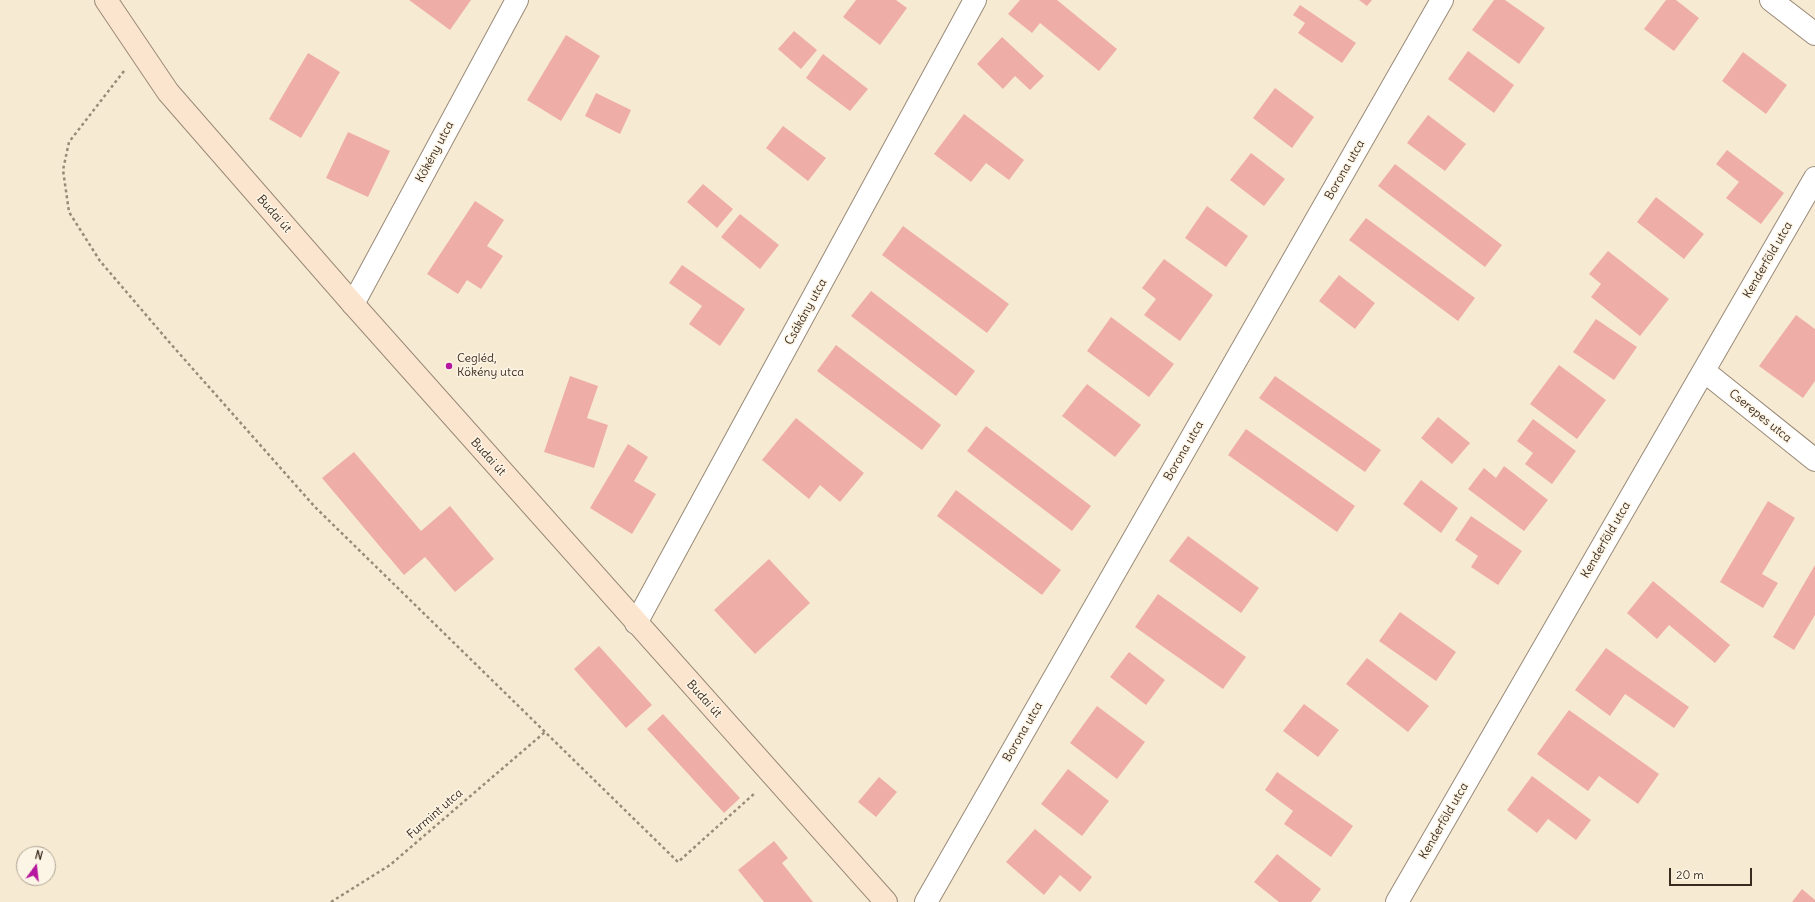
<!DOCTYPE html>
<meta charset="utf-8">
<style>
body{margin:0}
#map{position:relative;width:1815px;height:902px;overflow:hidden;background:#f7ead2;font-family:Delius,sans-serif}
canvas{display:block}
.north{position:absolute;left:16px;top:846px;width:40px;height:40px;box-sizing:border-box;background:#fcf5e5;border:1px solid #afa495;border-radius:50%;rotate:15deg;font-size:11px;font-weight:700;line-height:16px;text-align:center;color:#3b2a1e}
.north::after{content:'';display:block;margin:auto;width:14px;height:18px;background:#b5179e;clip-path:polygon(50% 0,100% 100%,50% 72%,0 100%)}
.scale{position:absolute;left:1669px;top:868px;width:83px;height:18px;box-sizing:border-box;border:2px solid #3b2a1e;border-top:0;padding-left:5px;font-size:12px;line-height:14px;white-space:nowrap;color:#3b2a1e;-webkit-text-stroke:3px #fcf5e5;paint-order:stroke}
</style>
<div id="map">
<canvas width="1815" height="902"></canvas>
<div class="north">N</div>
<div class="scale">20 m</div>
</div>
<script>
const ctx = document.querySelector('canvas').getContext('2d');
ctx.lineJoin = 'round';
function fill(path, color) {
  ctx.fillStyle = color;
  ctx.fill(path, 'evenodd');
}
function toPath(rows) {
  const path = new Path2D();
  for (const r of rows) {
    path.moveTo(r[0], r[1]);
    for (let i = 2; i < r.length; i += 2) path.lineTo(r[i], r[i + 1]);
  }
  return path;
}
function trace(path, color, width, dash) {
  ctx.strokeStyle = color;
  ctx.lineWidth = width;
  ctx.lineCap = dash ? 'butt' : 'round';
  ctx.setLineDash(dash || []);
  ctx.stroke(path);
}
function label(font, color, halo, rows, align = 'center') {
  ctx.font = font + ' Delius,sans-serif';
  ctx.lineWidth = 3;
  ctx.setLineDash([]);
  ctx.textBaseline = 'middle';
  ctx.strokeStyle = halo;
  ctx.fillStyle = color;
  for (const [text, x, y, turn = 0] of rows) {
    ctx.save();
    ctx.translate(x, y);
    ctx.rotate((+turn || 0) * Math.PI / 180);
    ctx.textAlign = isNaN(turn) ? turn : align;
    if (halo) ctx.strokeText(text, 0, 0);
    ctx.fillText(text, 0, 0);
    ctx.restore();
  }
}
fill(toPath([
 [409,0,471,0,450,30],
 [856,0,896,0,907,8,880,45,843,17],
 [1020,0,1057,0,1117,49,1099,71,1040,23,1032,33,1008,14],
 [1359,0,1372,0,1367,6],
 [1494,0,1505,0,1545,28,1519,64,1472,30],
 [1666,0,1676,0,1699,18,1674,51,1644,29],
 [1300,5,1356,43,1342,63,1298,33,1305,23,1293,15],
 [794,31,817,50,801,69,778,49],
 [566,35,600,56,561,121,527,100],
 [1002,37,1044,76,1030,90,1015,76,1003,89,977,64],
 [1468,51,1514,85,1494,113,1448,79],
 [1743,52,1787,85,1766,114,1722,81],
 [308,53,340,72,301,138,269,119],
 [823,54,868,89,850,111,806,78],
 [1275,88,1314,117,1292,148,1253,118],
 [596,93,631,110,620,134,585,116],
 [964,114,1024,160,1009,180,986,163,971,182,934,154],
 [1428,115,1466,144,1445,171,1407,143],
 [783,126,826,158,808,181,766,148],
 [348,132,390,151,368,197,326,178],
 [1727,150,1784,193,1761,224,1726,198,1739,182,1716,164],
 [1251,153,1285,179,1264,206,1230,180],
 [1395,164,1502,245,1485,267,1378,186],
 [703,184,733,209,717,228,687,202],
 [1656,197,1704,234,1684,259,1637,222],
 [475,201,504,220,487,246,503,256,481,289,467,280,458,294,427,274],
 [1207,206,1248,236,1226,267,1185,238],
 [740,214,779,245,760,269,721,237],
 [1366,218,1475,298,1458,321,1349,240],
 [903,226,1009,304,987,333,882,255],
 [1608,251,1669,299,1640,336,1591,297,1601,284,1589,274],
 [1164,259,1213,295,1180,341,1144,315,1156,299,1142,288],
 [682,265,745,309,720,346,689,324,702,306,669,283],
 [1339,275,1375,303,1355,329,1319,301],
 [871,291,975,371,956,396,851,316],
 [1796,315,1815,329,1815,381,1803,398,1759,366],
 [1111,317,1174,364,1149,397,1087,351],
 [1596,319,1637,347,1614,380,1573,352],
 [836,345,941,425,922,450,817,371],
 [1559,365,1606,400,1577,439,1530,404],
 [570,376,598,386,587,418,608,425,594,468,544,452],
 [1275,376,1381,450,1365,472,1259,398],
 [1087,384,1141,425,1115,457,1062,416],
 [1438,417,1470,443,1452,464,1421,438],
 [796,418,864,473,840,502,820,485,809,499,762,460],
 [1533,419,1576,451,1552,484,1525,464,1533,453,1517,441],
 [986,426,1091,506,1072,531,967,451],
 [1246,429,1355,506,1337,532,1228,455],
 [628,444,648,457,634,481,656,494,632,534,590,508],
 [354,452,421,531,450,506,494,559,455,592,425,557,404,575,322,478],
 [1504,466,1548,500,1524,531,1468,489,1484,468,1496,478],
 [1421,480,1458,508,1441,533,1403,504],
 [956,490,1061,570,1042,595,937,516],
 [1768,501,1795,518,1762,574,1778,583,1763,608,1720,582],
 [1471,516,1522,551,1498,585,1471,567,1478,556,1455,540],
 [1188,536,1259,588,1241,613,1169,561],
 [769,559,810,603,755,654,714,610],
 [1815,565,1815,615,1794,650,1773,637],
 [1653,581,1730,645,1715,663,1669,625,1657,639,1627,613],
 [1158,594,1246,657,1223,689,1135,627],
 [1400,612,1456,652,1436,681,1379,641],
 [599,646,652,705,626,728,574,669],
 [1606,648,1689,707,1674,728,1625,694,1610,716,1575,690],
 [1129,652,1165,680,1146,705,1110,677],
 [1367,658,1429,706,1408,732,1346,684],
 [1304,704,1339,730,1318,757,1283,731],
 [1097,706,1145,742,1117,779,1070,743],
 [1569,710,1659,774,1638,804,1599,776,1588,791,1537,754],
 [663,714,740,798,724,813,647,729],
 [1068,769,1109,801,1082,836,1041,804],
 [1277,772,1353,826,1331,857,1284,824,1293,811,1265,790],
 [1532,776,1591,820,1576,840,1548,819,1537,833,1507,810],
 [879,777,897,792,876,817,858,802],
 [1035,829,1092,877,1080,892,1060,875,1044,895,1006,862],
 [774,841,788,858,782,863,813,902,764,902,738,870],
 [1277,854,1321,889,1311,902,1279,902,1254,882],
 [1802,889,1815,900,1815,902,1792,902]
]), '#eeaea7');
const street = toPath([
 [1771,0,1815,34],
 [353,304,517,0],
 [1704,371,1815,460],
 [636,623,975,0],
 [926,902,1442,0],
 [1397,902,1815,178]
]);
const secondary = toPath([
 [106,0,168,92,353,304,886,902]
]);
trace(street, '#998a78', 24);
trace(secondary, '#998a78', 24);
trace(toPath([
 [124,71,69,142,63,170,69,212,100,261,170,343,315,507,678,862,755,793],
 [331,902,390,865,545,732]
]), '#998a78', 2.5, [3, 3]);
trace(street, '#fff', 22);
trace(secondary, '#fce5cf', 22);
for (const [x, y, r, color] of [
 [449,366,4,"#b5179e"]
]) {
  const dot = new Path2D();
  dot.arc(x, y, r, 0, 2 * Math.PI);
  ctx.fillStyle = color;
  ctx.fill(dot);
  trace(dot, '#fcf5e5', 1.5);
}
label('12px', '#3b2a1e', '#fcf5e5', [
 ["Kökény utca",435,152,-62],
 ["Borona utca",1345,170,-60],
 ["Budai út",274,214,49],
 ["Kenderföld utca",1768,260,-60],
 ["Csákány utca",806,312,-61],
 ["Cserepes utca",1760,416,39],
 ["Borona utca",1184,451,-60],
 ["Budai út",488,457,48],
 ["Kenderföld utca",1606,540,-60],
 ["Budai út",704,699,48],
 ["Borona utca",1023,732,-60],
 ["Furmint utca",435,814,-41],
 ["Kenderföld utca",1444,821,-60]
]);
label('12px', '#3b2a1e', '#fcf5e5', [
 ["Cegléd,",457,359],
 ["Kökény utca",457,373]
], 'left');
</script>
